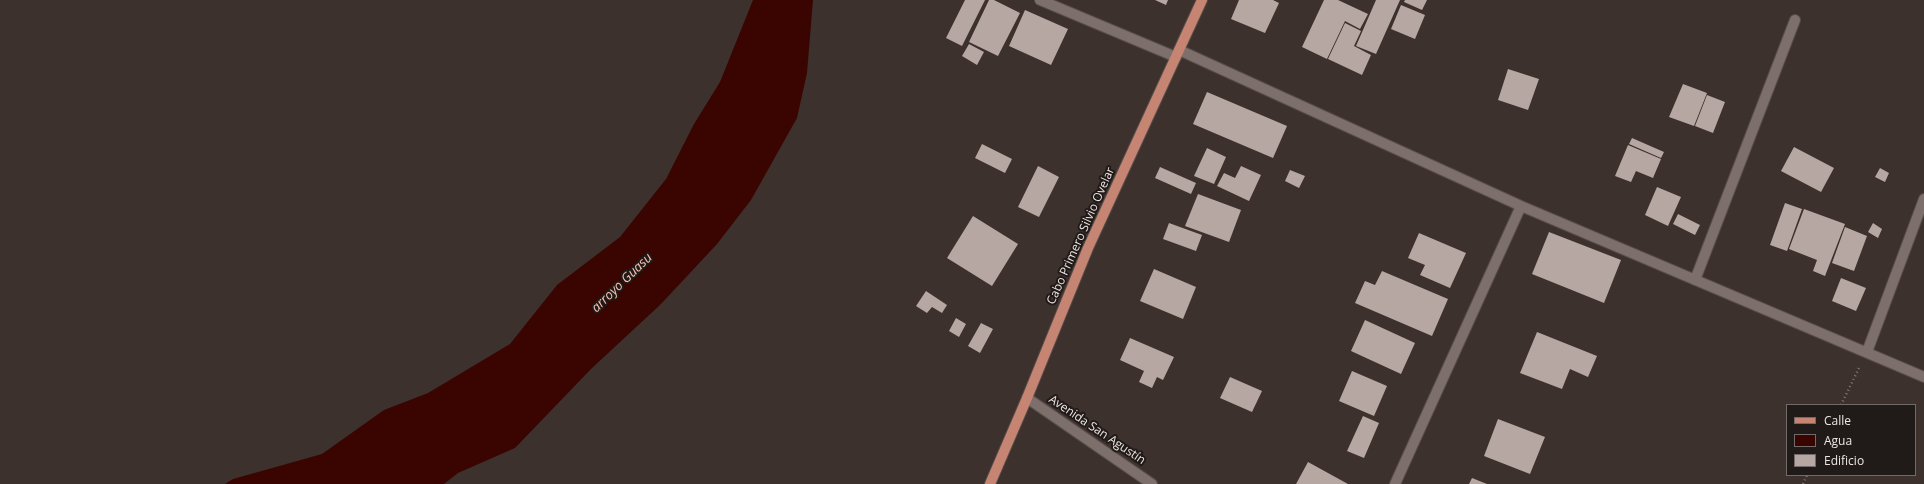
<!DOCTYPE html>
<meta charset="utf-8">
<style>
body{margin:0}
#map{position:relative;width:1924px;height:484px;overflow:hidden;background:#3d312d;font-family:"Open Sans",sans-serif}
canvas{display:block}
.legend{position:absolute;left:1786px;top:404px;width:130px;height:72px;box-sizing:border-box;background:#201a18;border:1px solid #726b69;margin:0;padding:5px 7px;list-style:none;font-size:12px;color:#ede5e2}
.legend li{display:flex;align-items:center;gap:8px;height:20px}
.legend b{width:20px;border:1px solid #726b69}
</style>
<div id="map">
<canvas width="1924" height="484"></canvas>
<ul class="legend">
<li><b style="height:5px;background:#c68572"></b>Calle</li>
<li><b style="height:11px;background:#3a0500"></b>Agua</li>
<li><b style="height:11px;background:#b7a7a3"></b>Edificio</li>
</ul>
</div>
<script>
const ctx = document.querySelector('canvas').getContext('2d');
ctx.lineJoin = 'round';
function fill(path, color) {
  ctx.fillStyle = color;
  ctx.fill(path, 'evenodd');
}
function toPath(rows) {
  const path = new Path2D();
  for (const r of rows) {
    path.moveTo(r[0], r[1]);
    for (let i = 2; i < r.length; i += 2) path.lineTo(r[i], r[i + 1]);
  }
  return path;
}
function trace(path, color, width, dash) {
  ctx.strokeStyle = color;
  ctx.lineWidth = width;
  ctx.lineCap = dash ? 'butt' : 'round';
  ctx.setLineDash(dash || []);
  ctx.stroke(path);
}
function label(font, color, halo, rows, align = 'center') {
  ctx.font = font + ' "Open Sans",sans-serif';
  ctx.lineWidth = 4;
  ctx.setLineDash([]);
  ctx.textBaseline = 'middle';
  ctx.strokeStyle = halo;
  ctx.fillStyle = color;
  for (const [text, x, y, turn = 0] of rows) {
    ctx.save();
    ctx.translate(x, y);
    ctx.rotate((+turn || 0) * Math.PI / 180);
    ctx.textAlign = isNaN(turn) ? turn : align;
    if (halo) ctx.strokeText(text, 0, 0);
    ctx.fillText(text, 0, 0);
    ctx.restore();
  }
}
fill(toPath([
 [753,0,813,0,807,73,797,118,751,200,717,244,661,304,591,369,515,448,458,473,444,484,225,484,233,479,322,454,384,410,428,393,510,344,557,285,620,237,666,179,694,124,720,82]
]), '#3a0500');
fill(toPath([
 [965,0,985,0,962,46,946,38],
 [989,0,994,0,1020,13,998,56,969,42],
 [1155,0,1168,0,1166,5],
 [1239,0,1273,0,1279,3,1265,33,1231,19],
 [1324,0,1338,0,1368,14,1360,29,1345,21,1327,59,1302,47],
 [1376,0,1400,0,1376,54,1356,46],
 [1405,0,1427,0,1422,10,1404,2],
 [1401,5,1425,15,1415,39,1391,29],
 [1025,10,1068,29,1051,65,1009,46],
 [1345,23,1361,31,1354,46,1371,55,1362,75,1328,59],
 [969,44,984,52,977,65,962,56],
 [1508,69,1539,79,1528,110,1498,100],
 [1683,84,1707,93,1694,126,1669,117],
 [1207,92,1287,126,1273,158,1193,124],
 [1707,95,1725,102,1713,133,1695,126],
 [1632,138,1664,152,1661,158,1629,144],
 [982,144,1012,159,1005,173,975,158],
 [1628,145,1661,159,1653,178,1636,171,1631,182,1615,176],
 [1794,147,1834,168,1821,192,1781,171],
 [1207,148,1226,157,1214,184,1194,176],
 [1038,166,1059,177,1039,217,1018,207],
 [1241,166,1261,175,1249,201,1217,186,1224,173,1235,178],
 [1160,167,1196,183,1191,194,1155,178],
 [1880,168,1889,173,1885,182,1875,177],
 [1290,170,1305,176,1299,188,1285,181],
 [1657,187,1681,197,1668,226,1645,215],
 [1198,194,1241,210,1229,242,1185,226],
 [1785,203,1802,209,1787,251,1770,245],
 [1804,209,1845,224,1825,276,1813,271,1817,260,1789,249],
 [1678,214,1700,225,1695,235,1673,224],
 [973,216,1018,244,992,286,947,258],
 [1169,223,1202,235,1196,251,1163,239],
 [1873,223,1882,229,1878,238,1868,232],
 [1845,227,1867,236,1854,271,1832,263],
 [1549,232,1621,260,1604,303,1532,274],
 [1419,233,1466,253,1450,288,1420,275,1425,265,1408,258],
 [1154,269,1196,287,1183,319,1140,301],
 [1382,271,1448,299,1432,336,1355,303,1365,281,1375,285],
 [1841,278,1866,288,1856,311,1832,301],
 [926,291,947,305,942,313,932,307,927,313,916,306],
 [956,318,966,324,959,337,949,331],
 [1365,320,1415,343,1401,374,1351,351],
 [981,323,993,329,980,353,968,346],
 [1537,332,1597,356,1588,377,1570,369,1562,389,1520,373],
 [1130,338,1174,357,1163,380,1157,377,1152,388,1139,382,1144,371,1120,360],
 [1352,371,1387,386,1374,416,1339,401],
 [1230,377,1262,391,1252,412,1220,398],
 [1363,416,1379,423,1364,458,1347,451],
 [1498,419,1545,437,1530,474,1484,456],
 [1308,462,1348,484,1296,484],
 [1472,478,1487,484,1469,484]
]), '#b7a7a3');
const minor = toPath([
 [1040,0,1176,57],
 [1179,50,1521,206,1924,377],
 [1695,280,1795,20],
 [1867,352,1924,199],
 [1027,398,1152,484],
 [1395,484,1521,206]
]);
const major = toPath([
 [990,484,1027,398,1088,248,1202,0]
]);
trace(minor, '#584d4a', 12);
trace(major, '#584d4a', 12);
trace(toPath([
 [1841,405,1859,368],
 [1803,484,1807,475]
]), '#837975', 2.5, [1, 3]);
trace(minor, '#7d6f6b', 10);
trace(major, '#c68572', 10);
label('12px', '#ede5e2', '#201a18', [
 ["Cabo Primero Silvio Ovelar",1081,236,-66],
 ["Avenida San Agustín",1097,430,34]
]);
label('italic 13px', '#fbc3b2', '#201a18', [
 ["arroyo Guasu",622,283,-44]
]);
</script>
